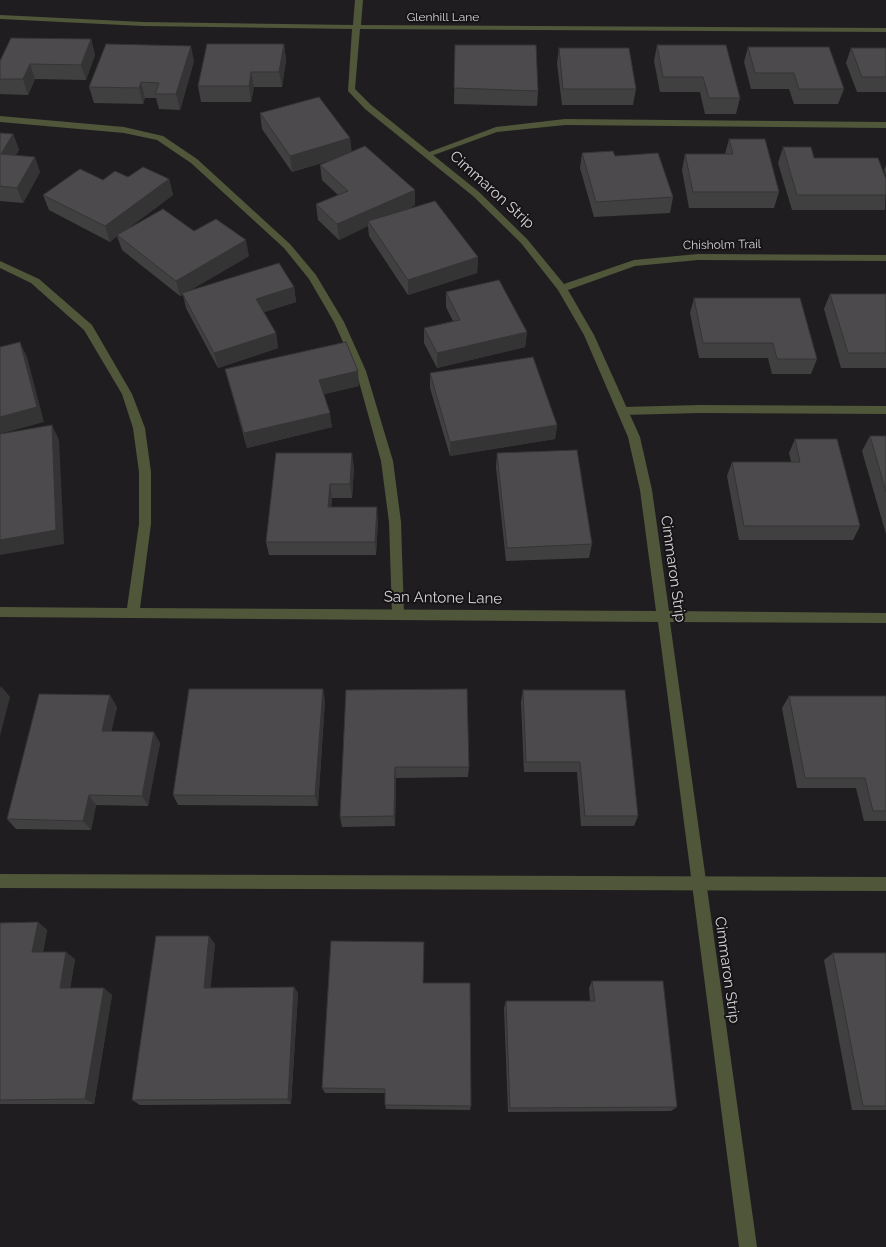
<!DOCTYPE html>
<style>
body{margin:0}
canvas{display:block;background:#1f1d1f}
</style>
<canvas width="886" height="1247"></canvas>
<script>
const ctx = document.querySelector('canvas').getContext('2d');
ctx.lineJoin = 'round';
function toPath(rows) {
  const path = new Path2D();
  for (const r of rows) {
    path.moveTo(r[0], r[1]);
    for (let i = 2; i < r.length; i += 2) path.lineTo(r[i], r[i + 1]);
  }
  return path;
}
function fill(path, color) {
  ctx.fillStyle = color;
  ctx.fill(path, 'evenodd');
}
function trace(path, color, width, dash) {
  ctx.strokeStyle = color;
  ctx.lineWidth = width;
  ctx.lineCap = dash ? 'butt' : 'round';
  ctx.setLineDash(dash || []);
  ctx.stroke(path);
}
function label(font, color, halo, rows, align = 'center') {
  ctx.font = font + ' Raleway,sans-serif';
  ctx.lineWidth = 4;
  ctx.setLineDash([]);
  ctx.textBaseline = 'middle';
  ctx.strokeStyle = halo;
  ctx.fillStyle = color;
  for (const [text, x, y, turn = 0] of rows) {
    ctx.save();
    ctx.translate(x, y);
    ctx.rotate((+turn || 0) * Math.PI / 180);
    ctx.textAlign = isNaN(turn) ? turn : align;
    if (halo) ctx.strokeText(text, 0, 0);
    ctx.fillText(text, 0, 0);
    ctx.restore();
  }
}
fill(toPath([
 [0,116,124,127,163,136,197,159,290,244,316,275,344,322,366,371,393,461,401,522,404,614,402,618,398,619,394,618,392,614,389,522,381,461,356,371,334,322,309,279,284,248,191,163,157,140,124,133,0,122,0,116],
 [565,119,886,122,886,128,565,125,497,132,431,156,425,156,424,154,496,127,565,119],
 [700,405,886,406,886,414,700,413,623,415,618,411,623,407,700,405],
 [0,874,886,877,886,891,0,888,0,874]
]), '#4f5639');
fill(toPath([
 [355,0,363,0,361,25,886,28,886,32,360,29,355,89,371,105,479,192,527,239,564,284,634,260,698,254,886,255,886,261,698,260,635,266,568,290,594,335,640,437,652,490,669,611,886,613,886,623,670,622,757,1247,739,1247,658,622,0,617,0,607,127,608,139,524,139,472,133,428,122,394,84,330,31,283,0,268,0,261,39,279,92,325,132,394,145,428,151,472,151,524,140,608,656,611,640,490,628,437,584,335,558,290,521,243,473,196,365,109,348,91,352,29,143,26,0,19,0,15,143,22,353,25,355,0]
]), '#4f5639');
fill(toPath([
 [91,39,95,55,86,80,35,79,28,95,0,94,0,61],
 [284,44,286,60,282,87,254,87,251,102,201,102,198,86],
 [455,45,538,91,537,106,454,104],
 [657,45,740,98,736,114,705,114,700,92,660,92,654,61],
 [748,47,844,89,838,104,794,104,789,89,751,89,744,62],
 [559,48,636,89,633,105,562,105,557,63],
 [851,48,886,48,886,92,857,92,846,63],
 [194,61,180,110,159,109,156,98,145,98,143,104,94,103,89,87],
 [260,113,350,138,351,152,415,190,415,205,406,210,478,257,477,273,408,295,369,236,368,226,339,240,318,220,316,204,338,195,322,180,320,165,335,159,292,172,262,129],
 [0,133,13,134,19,150,15,155,40,172,23,203,0,201],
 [729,139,779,192,774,208,689,208,682,170,685,154,725,154],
 [783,147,814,158,886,179,885,210,792,210,778,163],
 [582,153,615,156,673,197,670,213,594,217,580,168],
 [886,165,886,176,884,170],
 [169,179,173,195,126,230,194,231,249,256,189,291,294,287,296,302,264,312,276,333,278,348,218,368,186,308,183,295,180,296,122,250,117,236,110,242,49,210,43,195,103,180],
 [446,292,527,332,525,347,437,368,424,343,424,328,453,321,446,307],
 [830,294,886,294,886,368,841,368,824,309],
 [694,298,817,359,811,374,772,374,768,358,699,358,690,313],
 [225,369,359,386,324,394,332,427,247,448],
 [430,373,557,425,555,439,450,456,430,388],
 [870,436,886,436,886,534,862,451],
 [795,439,860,526,853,540,739,540,727,476,732,462,791,462,789,453],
 [276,453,354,468,352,498,332,498,331,507,378,520,376,555,269,555,266,542],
 [497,453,592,544,589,558,506,561,496,467],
 [346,690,469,767,468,777,396,778,395,826,342,827,340,817],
 [523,690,638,816,634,826,581,826,577,772,524,772,521,702],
 [789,696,886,696,886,821,864,821,856,788,797,788,782,708],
 [325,700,318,806,178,805,173,795],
 [117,707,111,731,160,743,148,806,96,805,91,830,16,829,7,819],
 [38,922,47,930,43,952,75,959,70,988,112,995,94,1104,0,1104,0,923],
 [215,944,210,988,294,987,298,993,291,1104,140,1105,132,1100],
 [424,950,423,983,471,1106,470,1110,386,1109,385,1105,385,1093,325,1093,322,1088],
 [833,953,886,953,886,1110,852,1110,824,960],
 [592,981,677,1107,671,1111,508,1112,504,1008,506,1001,590,1001,589,988]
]), '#414041');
fill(toPath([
 [91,39,95,55,86,80,81,65],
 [284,44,286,60,282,87,279,72],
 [191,46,194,61,180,110,176,94],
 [30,64,35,79,28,95,23,79],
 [251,72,254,87,251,102,249,86],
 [141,82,145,98,143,104,139,88],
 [13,134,19,150,7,170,1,154],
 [350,138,352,154,292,172,290,156],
 [35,157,40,172,23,203,17,188],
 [169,179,173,195,118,236,117,235,117,236,110,242,105,226],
 [415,190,415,205,371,225,368,221,368,226,339,240,337,224],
 [246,240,249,256,180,296,176,281],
 [478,257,477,273,408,295,408,280],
 [294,287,296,302,259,314,256,299],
 [527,332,525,347,437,368,437,353],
 [276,333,278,348,218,368,214,353],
 [20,342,27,357,44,422,0,434,0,417],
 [358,371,359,386,321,395,319,380],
 [330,413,332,427,247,448,244,433],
 [52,425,59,440,64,544,0,555,0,540],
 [557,425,555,439,450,456,450,442],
 [352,453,354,468,352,498,350,484],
 [330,484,332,498,330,520,328,507],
 [377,507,378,520,376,555,375,542],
 [1,686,10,697,0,736,0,689],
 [323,689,325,700,318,806,315,796],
 [110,695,117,707,109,742,102,731],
 [154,732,160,743,148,806,142,796],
 [395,767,396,778,395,826,394,816],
 [89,795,96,805,91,830,83,821],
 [38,922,47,930,41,959,32,952],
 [209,936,215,944,210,994,204,988],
 [66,952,75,959,69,995,60,988],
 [294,987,298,993,291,1104,288,1099],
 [104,988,112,995,94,1104,85,1099]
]), '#353435');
const building = toPath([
 [11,38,91,39,81,65,30,64,23,79,0,79,0,61,11,38],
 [106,44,191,46,176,94,155,94,159,83,141,82,139,88,89,87,106,44],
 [207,44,284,44,279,72,251,72,249,86,198,86,207,44],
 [455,45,536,45,538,91,454,88,455,45],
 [657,45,726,45,740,98,709,98,703,77,663,77,657,45],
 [748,47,829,47,844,89,799,89,794,73,755,73,748,47],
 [559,48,629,48,636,89,563,89,559,48],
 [851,48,886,48,886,77,862,77,851,48],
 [319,97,350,138,290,156,260,113,319,97],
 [0,133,13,134,1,154,35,157,17,188,0,186,0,133],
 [729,139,765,139,779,192,693,192,685,154,733,154,729,139],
 [365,146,415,190,337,224,316,204,348,191,320,165,365,146],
 [783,147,811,147,814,158,878,158,886,179,886,195,797,195,783,147],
 [613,151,615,156,658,153,673,197,596,202,582,153,613,151],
 [143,167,169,179,105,226,43,195,80,169,103,180,115,171,128,177,143,167],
 [435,201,478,257,408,280,368,221,435,201],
 [163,209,194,231,216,219,246,240,176,281,117,235,163,209],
 [279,263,294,287,256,299,276,333,214,353,182,293,279,263],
 [499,280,527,332,437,353,424,328,460,320,446,292,499,280],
 [830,294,886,294,886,353,848,353,830,294],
 [694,298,800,298,817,359,777,359,773,343,703,343,694,298],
 [20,342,37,407,0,417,0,347,20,342],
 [346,342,358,371,319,380,330,413,244,433,225,369,346,342],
 [533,357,557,425,450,442,430,373,533,357],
 [52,425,56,530,0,540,0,434,52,425],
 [870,436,886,436,886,492,870,436],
 [795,439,837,439,860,526,744,526,732,462,800,462,795,439],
 [577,450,592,544,507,548,497,453,577,450],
 [276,453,352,453,350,484,330,484,328,507,377,507,375,542,266,542,276,453],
 [189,689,323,689,315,796,173,795,189,689],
 [467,689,469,767,395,767,394,816,340,817,346,690,467,689],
 [523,690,625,690,638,816,585,816,580,762,526,762,523,690],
 [39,694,110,695,102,731,154,732,142,796,89,795,83,821,7,819,39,694],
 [789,696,886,696,886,811,873,811,865,778,805,778,789,696],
 [38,922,32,952,66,952,60,988,104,988,85,1099,0,1100,0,923,38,922],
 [156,936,209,936,204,988,294,987,288,1099,132,1100,156,936],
 [331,941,424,942,423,983,470,983,471,1106,385,1105,385,1089,322,1088,331,941],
 [833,953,886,953,886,1106,863,1106,833,953],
 [592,981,663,981,677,1107,510,1108,506,1001,595,1001,592,981]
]);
fill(building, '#4c4a4c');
trace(building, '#353435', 1);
label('12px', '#d4d2d3', '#161416', [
 ["Glenhill Lane",443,17],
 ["Chisholm Trail",722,245,-1]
]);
label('15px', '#d4d2d3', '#161416', [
 ["Cimmaron Strip",492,190,42],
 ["Cimmaron Strip",673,569,82],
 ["San Antone Lane",443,598,1],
 ["Cimmaron Strip",727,970,82]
]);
</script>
